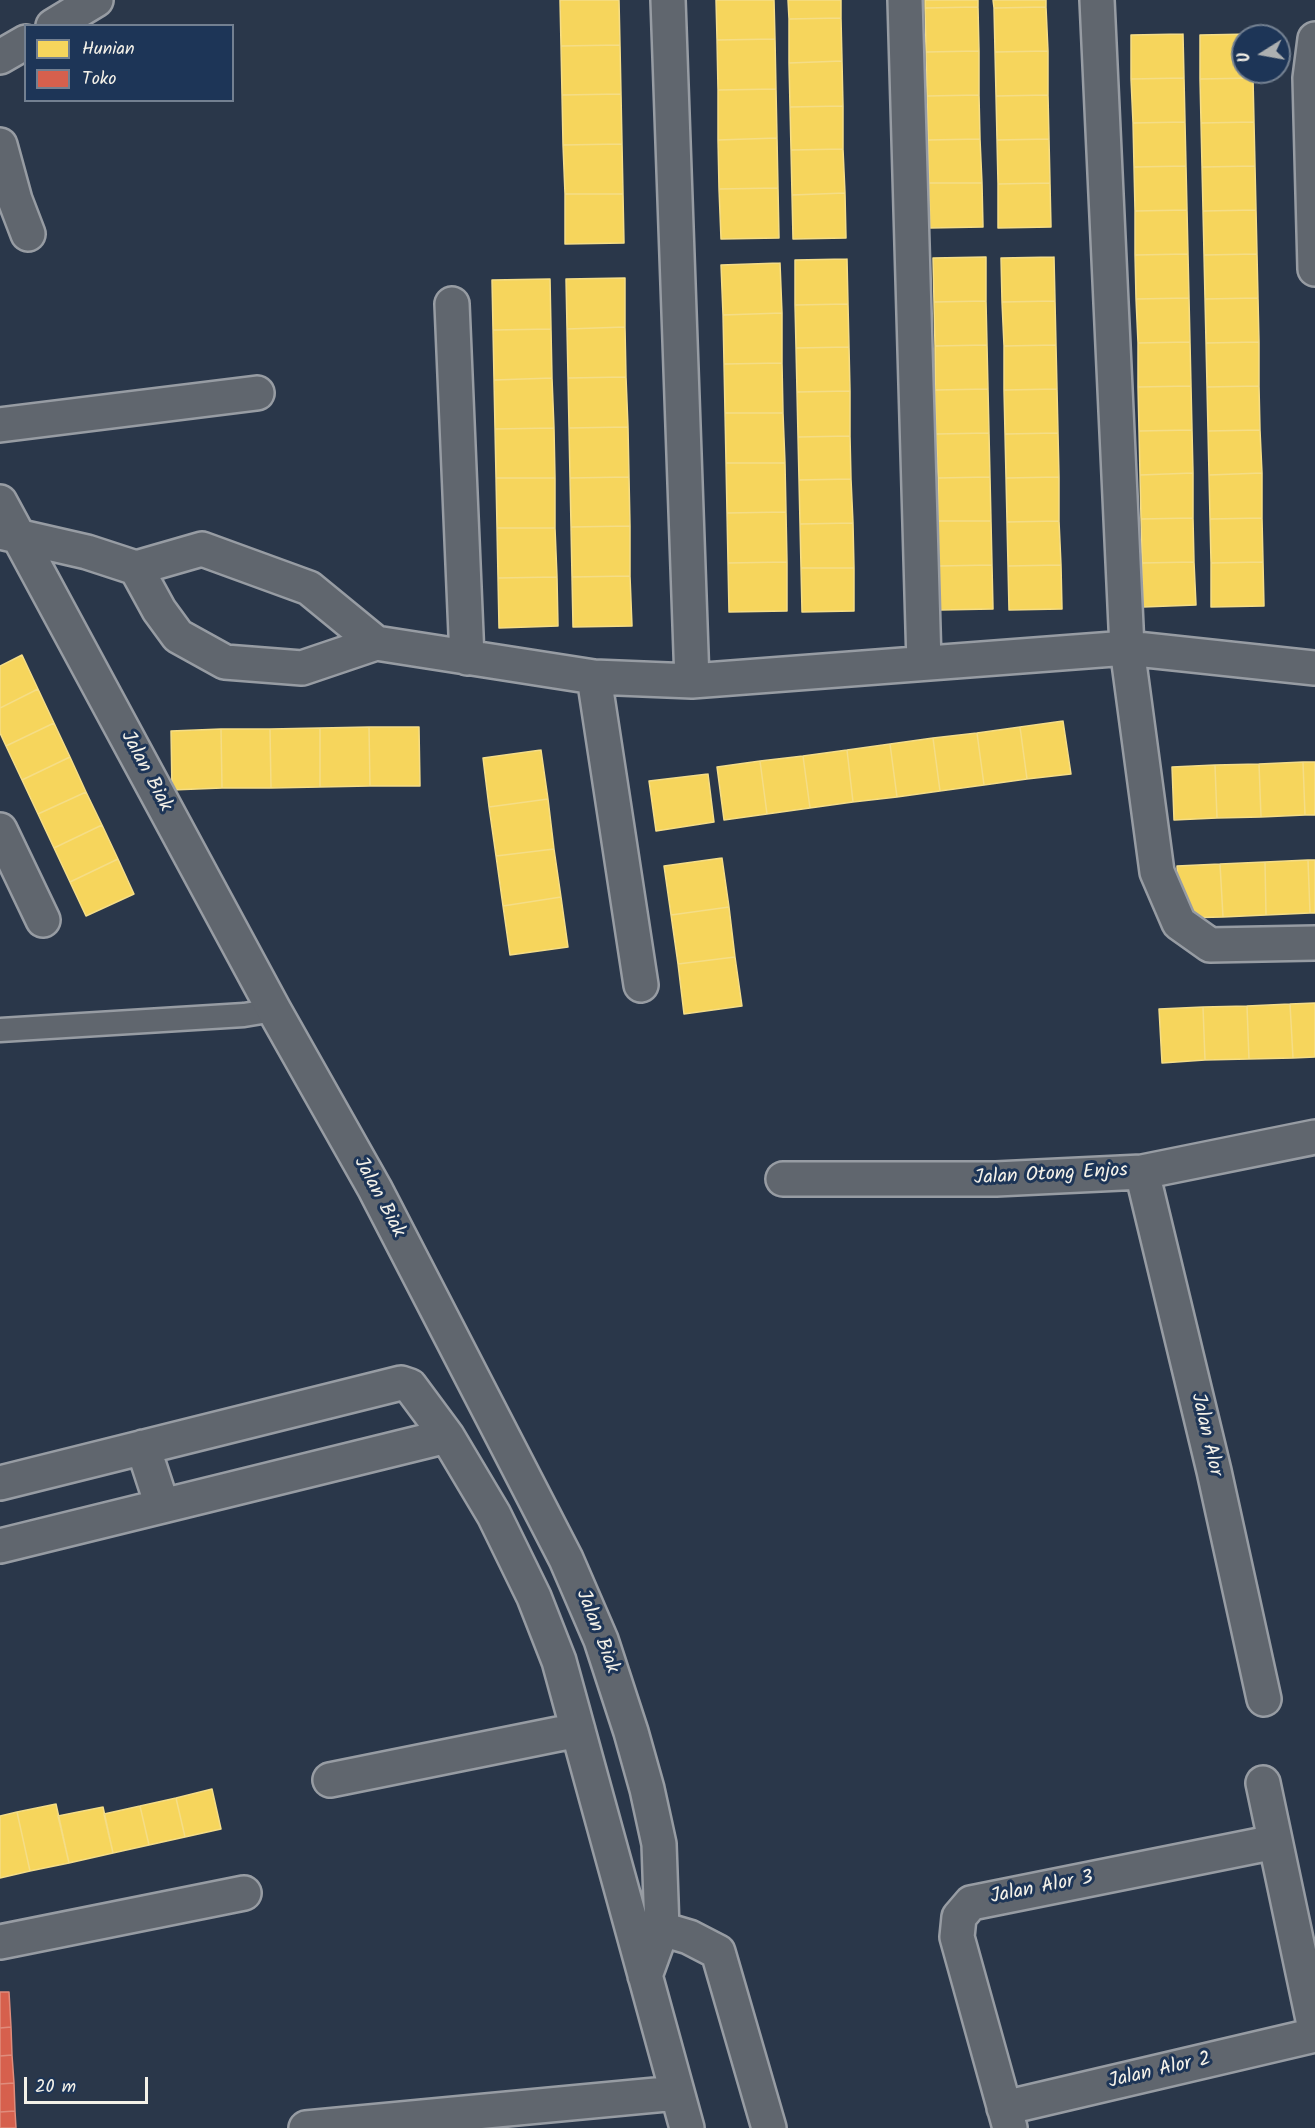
<!DOCTYPE html>
<style>
body{margin:0}
#map{position:relative;width:1315px;height:2128px;overflow:hidden;background:#2a374a;font-family:Kalam,sans-serif}
canvas{display:block}
.legend{position:absolute;left:24px;top:24px;width:210px;height:78px;box-sizing:border-box;background:#1d3557;border:2px solid #738091;margin:0;padding:8px 10px;list-style:none;font-size:18px;color:#f4f1e8}
.legend li{display:flex;align-items:center;gap:12px;height:30px}
.legend b{width:30px;border:2px solid #738091}
.north{position:absolute;left:1231px;top:24px;width:60px;height:60px;box-sizing:border-box;background:#1d3557;border:2px solid #738091;border-radius:50%;rotate:259deg;font-size:16px;font-weight:700;line-height:24px;text-align:center;color:#f4f1e8}
.north::after{content:'';display:block;margin:auto;width:21px;height:27px;background:#adb0b1;clip-path:polygon(50% 0,100% 100%,50% 72%,0 100%)}
.scale{position:absolute;left:24px;top:2077px;width:124px;height:27px;box-sizing:border-box;border:3px solid #f4f1e8;border-top:0;padding-left:8px;font-size:18px;line-height:21px;white-space:nowrap;color:#f4f1e8;-webkit-text-stroke:4px #1d3557;paint-order:stroke}
</style>
<div id="map">
<canvas width="1315" height="2128"></canvas>
<ul class="legend">
<li><b style="height:16px;background:#f6d55c"></b>Hunian</li>
<li><b style="height:16px;background:#d6604d"></b>Toko</li>
</ul>
<div class="north">U</div>
<div class="scale">20 m</div>
</div>
<script>
const ctx = document.querySelector('canvas').getContext('2d');
ctx.lineJoin = 'round';
function fill(path, color) {
  ctx.fillStyle = color;
  ctx.fill(path, 'evenodd');
}
function toPath(rows) {
  const path = new Path2D();
  for (const r of rows) {
    path.moveTo(r[0], r[1]);
    for (let i = 2; i < r.length; i += 2) path.lineTo(r[i], r[i + 1]);
  }
  return path;
}
function trace(path, color, width, dash) {
  ctx.strokeStyle = color;
  ctx.lineWidth = width;
  ctx.lineCap = dash ? 'butt' : 'round';
  ctx.setLineDash(dash || []);
  ctx.stroke(path);
}
function label(font, color, halo, rows, align = 'center') {
  ctx.font = font + ' Kalam,sans-serif';
  ctx.lineWidth = 6;
  ctx.setLineDash([]);
  ctx.textBaseline = 'middle';
  ctx.strokeStyle = halo;
  ctx.fillStyle = color;
  for (const [text, x, y, turn = 0] of rows) {
    ctx.save();
    ctx.translate(x, y);
    ctx.rotate((+turn || 0) * Math.PI / 180);
    ctx.textAlign = isNaN(turn) ? turn : align;
    if (halo) ctx.strokeText(text, 0, 0);
    ctx.fillText(text, 0, 0);
    ctx.restore();
  }
}
const homes = toPath([
 [560,0,619,0,620,45,561,46,560,0],
 [716,0,774,0,775,39,717,40,716,0],
 [788,0,841,0,841,18,789,19,788,0],
 [925,0,978,0,978,7,925,8,925,0],
 [993,0,1046,0,1046,7,994,8,993,0],
 [978,7,979,51,926,52,925,8,978,7],
 [1046,7,1048,51,995,52,994,8,1046,7],
 [841,18,842,61,789,63,789,19,841,18],
 [1183,34,1184,78,1131,79,1131,35,1183,34],
 [1252,34,1252,36,1243,36,1243,72,1253,72,1253,78,1200,79,1200,35,1252,34],
 [775,39,776,89,718,90,717,40,775,39],
 [620,45,621,94,562,95,561,46,620,45],
 [979,51,979,95,927,96,926,52,979,51],
 [1048,51,1048,95,996,96,995,52,1048,51],
 [842,61,843,106,790,107,789,63,842,61],
 [1184,78,1185,122,1133,123,1131,79,1184,78],
 [1253,78,1254,122,1201,123,1200,79,1253,78],
 [776,89,777,138,718,140,718,90,776,89],
 [621,94,622,144,563,145,562,95,621,94],
 [979,95,980,139,928,140,927,96,979,95],
 [1048,95,1049,139,997,140,996,96,1048,95],
 [843,106,843,149,791,150,790,107,843,106],
 [1185,122,1186,166,1134,167,1133,123,1185,122],
 [1254,122,1255,166,1202,167,1201,123,1254,122],
 [777,138,778,188,719,189,718,140,777,138],
 [980,139,982,183,929,183,928,140,980,139],
 [1049,139,1050,183,998,184,997,140,1049,139],
 [622,144,623,194,565,194,563,145,622,144],
 [843,149,845,193,792,195,791,150,843,149],
 [1186,166,1187,210,1135,211,1134,167,1186,166],
 [1255,166,1256,210,1203,211,1202,167,1255,166],
 [929,183,982,183,983,227,930,228,929,183],
 [1050,183,1051,227,998,228,998,184,1050,183],
 [778,188,779,238,721,239,719,189,778,188],
 [845,193,846,238,793,239,792,195,845,193],
 [565,194,623,194,624,243,565,244,565,194],
 [1187,210,1188,254,1135,255,1135,211,1187,210],
 [1256,210,1257,254,1204,255,1203,211,1256,210],
 [1188,254,1189,298,1136,299,1135,255,1188,254],
 [1257,254,1258,298,1205,299,1204,255,1257,254],
 [986,257,986,301,934,302,933,258,986,257],
 [1054,257,1055,301,1002,302,1001,258,1054,257],
 [847,259,848,304,795,305,795,260,847,259],
 [780,263,782,313,723,315,721,265,780,263],
 [625,278,625,327,567,329,566,279,625,278],
 [550,279,551,329,493,330,492,280,550,279],
 [1189,298,1190,342,1138,343,1136,299,1189,298],
 [1258,298,1259,342,1206,343,1205,299,1258,298],
 [986,301,987,345,935,346,934,302,986,301],
 [1055,301,1056,345,1004,346,1002,302,1055,301],
 [848,304,849,347,796,348,795,305,848,304],
 [782,313,782,363,724,364,723,315,782,313],
 [625,327,626,377,568,378,567,329,625,327],
 [551,329,552,378,494,380,493,330,551,329],
 [1190,342,1191,386,1138,387,1138,343,1190,342],
 [1259,342,1259,386,1207,387,1206,343,1259,342],
 [987,345,988,389,935,390,935,346,987,345],
 [1056,345,1057,389,1004,390,1004,346,1056,345],
 [849,347,850,391,797,392,796,348,849,347],
 [782,363,783,413,725,413,724,364,782,363],
 [626,377,628,427,569,428,568,378,626,377],
 [552,378,554,428,495,429,494,380,552,378],
 [1191,386,1192,430,1139,431,1138,387,1191,386],
 [1259,386,1260,430,1208,431,1207,387,1259,386],
 [988,389,989,433,936,434,935,390,988,389],
 [1057,389,1058,433,1005,434,1004,390,1057,389],
 [850,391,850,436,798,437,797,392,850,391],
 [725,413,783,413,785,463,726,463,725,413],
 [628,427,629,477,570,478,569,428,628,427],
 [554,428,555,478,496,478,495,429,554,428],
 [1192,430,1193,473,1140,475,1139,431,1192,430],
 [1260,430,1262,473,1209,475,1208,431,1260,430],
 [989,433,990,477,938,478,936,434,989,433],
 [1058,433,1059,477,1006,478,1005,434,1058,433],
 [850,436,851,479,799,480,798,437,850,436],
 [726,463,785,463,786,512,727,513,726,463],
 [1193,473,1193,518,1141,519,1140,475,1193,473],
 [1262,473,1262,518,1210,519,1209,475,1262,473],
 [629,477,630,526,571,527,570,478,629,477],
 [990,477,991,521,938,521,938,478,990,477],
 [1059,477,1059,521,1007,522,1006,478,1059,477],
 [496,478,555,478,555,528,497,528,496,478],
 [851,479,853,523,800,524,799,480,851,479],
 [786,512,787,562,728,563,727,513,786,512],
 [1193,518,1194,562,1142,563,1141,519,1193,518],
 [1262,518,1263,562,1211,563,1210,519,1262,518],
 [938,521,991,521,992,565,939,566,938,521],
 [1059,521,1061,565,1008,566,1007,522,1059,521],
 [853,523,854,568,801,568,800,524,853,523],
 [630,526,630,576,572,577,571,527,630,526],
 [497,528,555,528,557,577,498,578,497,528],
 [787,562,787,611,729,612,728,563,787,562],
 [1194,562,1196,605,1143,607,1142,563,1194,562],
 [1263,562,1264,606,1211,607,1211,563,1263,562],
 [992,565,993,609,940,610,939,566,992,565],
 [1061,565,1062,609,1009,610,1008,566,1061,565],
 [801,568,854,568,854,611,802,612,801,568],
 [630,576,632,626,573,627,572,577,630,576],
 [557,577,558,626,499,628,498,578,557,577],
 [22,655,38,689,0,708,0,666,22,655],
 [38,689,54,723,6,746,0,733,0,708,38,689],
 [1063,721,1071,774,1027,779,1020,727,1063,721],
 [54,723,70,757,22,780,6,746,54,723],
 [369,727,370,786,320,787,320,728,369,727],
 [369,727,419,727,420,786,370,786,369,727],
 [1020,727,1027,779,984,785,977,733,1020,727],
 [320,728,320,787,271,788,270,729,320,728],
 [221,729,222,788,172,790,171,731,221,729],
 [221,729,270,729,271,788,222,788,221,729],
 [977,733,984,785,940,791,933,738,977,733],
 [933,738,940,791,897,797,890,744,933,738],
 [890,744,897,797,853,802,847,750,890,744],
 [541,750,548,799,489,807,483,758,541,750],
 [847,750,853,802,810,808,803,756,847,750],
 [803,756,810,808,767,814,760,761,803,756],
 [70,757,86,792,38,814,22,780,70,757],
 [760,761,767,814,724,820,717,767,760,761],
 [1303,762,1305,815,1261,817,1259,764,1303,762],
 [1303,762,1315,762,1315,815,1305,815,1303,762],
 [1259,764,1261,817,1217,818,1215,765,1259,764],
 [1215,765,1217,818,1174,820,1172,767,1215,765],
 [708,774,714,822,656,831,649,781,708,774],
 [86,792,102,825,54,848,38,814,86,792],
 [548,799,554,849,496,856,489,807,548,799],
 [102,825,118,859,70,882,54,848,102,825],
 [554,849,561,897,503,906,496,856,554,849],
 [722,858,729,907,671,915,664,866,722,858],
 [118,859,134,894,86,916,70,882,118,859],
 [1308,860,1310,913,1266,915,1265,862,1308,860],
 [1308,860,1315,860,1315,913,1310,913,1308,860],
 [1265,862,1266,915,1223,917,1220,864,1265,862],
 [1220,864,1223,917,1179,918,1177,866,1220,864],
 [561,897,568,947,510,955,503,906,561,897],
 [729,907,735,957,678,964,671,915,729,907],
 [735,957,742,1006,684,1014,678,964,735,957],
 [1315,1003,1315,1057,1293,1058,1290,1004,1315,1003],
 [1290,1004,1293,1058,1249,1059,1247,1006,1290,1004],
 [1247,1006,1249,1059,1205,1060,1203,1007,1247,1006],
 [1203,1007,1205,1060,1162,1063,1159,1009,1203,1007],
 [212,1789,221,1829,185,1837,176,1798,212,1789],
 [176,1798,185,1837,149,1845,140,1806,176,1798],
 [56,1804,69,1863,30,1871,17,1812,56,1804],
 [140,1806,149,1845,113,1853,104,1814,140,1806],
 [103,1807,113,1853,69,1863,58,1816,103,1807],
 [17,1812,30,1871,0,1878,0,1816,17,1812]
]);
fill(homes, '#f6d55c');
trace(homes, '#f5dd86', 1.5);
const shops = toPath([
 [0,1992,9,1992,11,2027,0,2028,0,1992],
 [11,2027,12,2055,0,2056,0,2028,11,2027],
 [12,2055,14,2083,0,2084,0,2056,12,2055],
 [14,2083,15,2111,0,2112,0,2084,14,2083],
 [15,2111,16,2128,0,2128,0,2112,15,2111]
]);
fill(shops, '#d6604d');
trace(shops, '#df8c7c', 1.5);
const service = toPath([
 [0,1030,244,1015,274,1010]
]);
const minor = toPath([
 [668,0,692,681],
 [905,0,924,663],
 [1097,0,1127,648,1157,872,1179,923,1210,945,1315,943],
 [53,26,96,0],
 [1315,39,1310,78,1315,269],
 [0,57,26,42],
 [0,145,15,200,28,234],
 [452,304,467,658],
 [0,425,257,393],
 [0,502,274,1010,375,1189,566,1559,601,1640,631,1732,647,1789,659,1844,662,1929,645,1976],
 [4,533,87,552,136,568,202,549,309,588,376,643],
 [136,568,159,610,178,636,225,662,302,668,376,643,594,677,692,681,1127,648,1315,668],
 [594,677,641,985],
 [0,830,43,920],
 [1142,1172,1214,1471,1264,1699],
 [783,1179,996,1179,1142,1172,1315,1137],
 [143,1447,162,1505],
 [0,1483,401,1383,410,1386,447,1436,494,1515,534,1597,559,1661,687,2128],
 [0,1546,447,1436],
 [330,1780,578,1730],
 [1263,1783,1315,2029],
 [662,1929,689,1937,718,1952,769,2128],
 [0,1942,244,1893],
 [1004,2108,1315,2035],
 [306,2128,677,2093],
 [1010,2128,957,1937,959,1917,971,1903,1275,1842]
]);
trace(service, '#979ca3', 27);
trace(minor, '#979ca3', 38);
trace(service, '#60666e', 22);
trace(minor, '#60666e', 33);
label('20px', '#f4f1e8', '#1d3557', [
 ["Jalan Biak",145,772,62],
 ["Jalan Otong Enjos",1051,1176,-3],
 ["Jalan Biak",378,1198,62],
 ["Jalan Alor",1205,1435,77],
 ["Jalan Biak",596,1632,69],
 ["Jalan Alor 3",1042,1889,-11],
 ["Jalan Alor 2",1160,2072,-13]
]);
</script>
